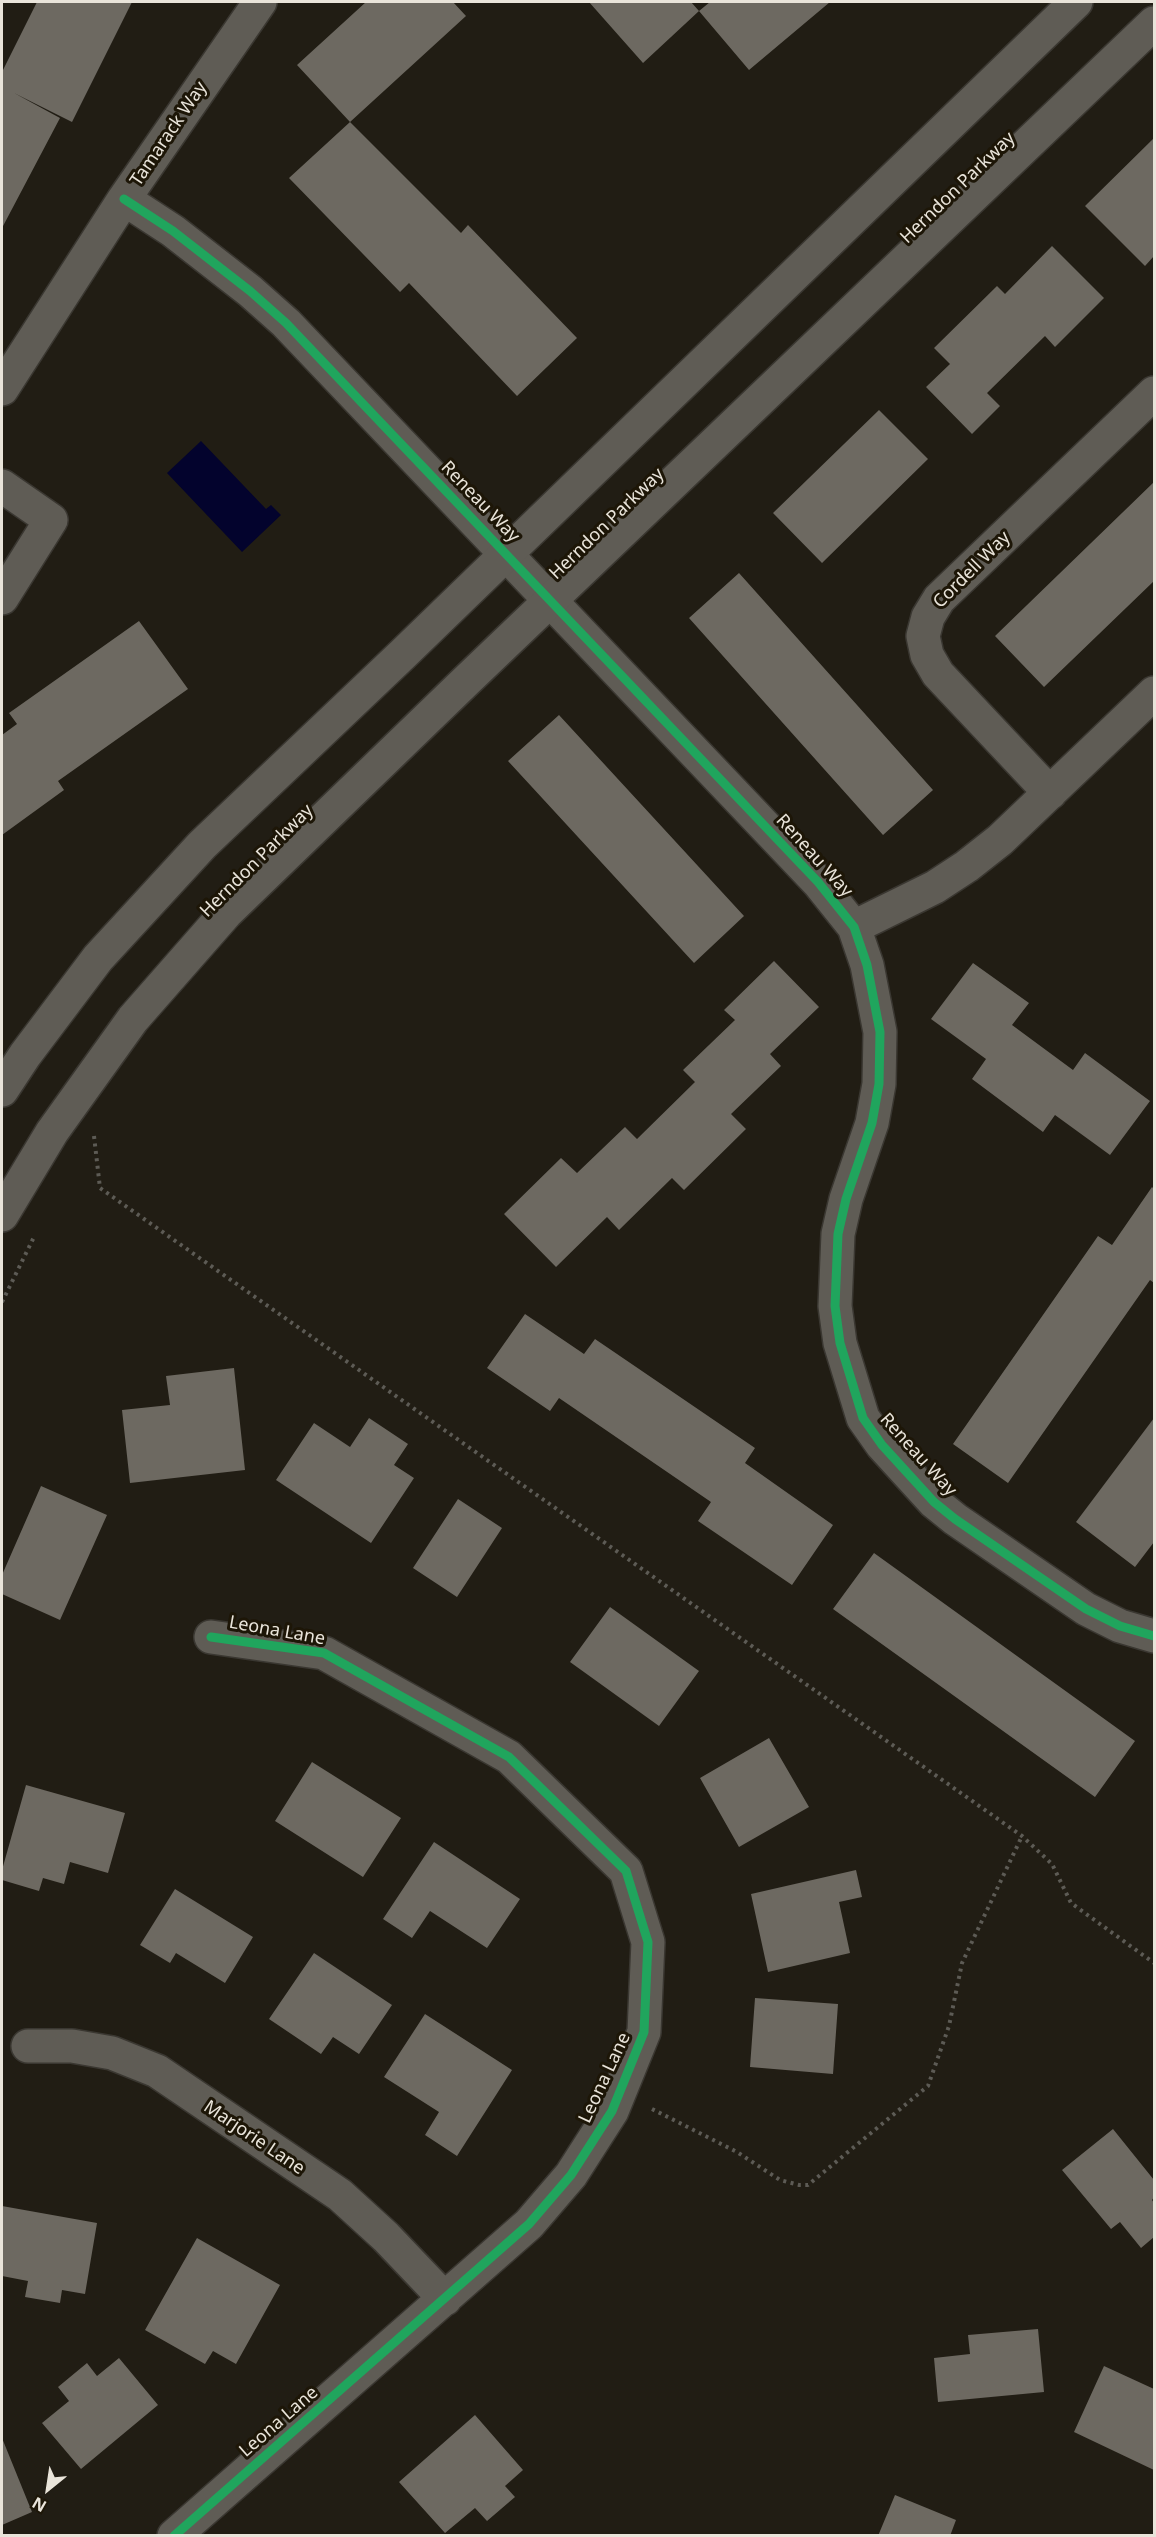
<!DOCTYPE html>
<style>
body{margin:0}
#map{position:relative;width:1156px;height:2537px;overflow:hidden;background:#211d14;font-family:"Noto Sans",sans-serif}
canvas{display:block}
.frame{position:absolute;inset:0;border:3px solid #e9e4da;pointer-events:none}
.north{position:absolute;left:18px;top:2459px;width:60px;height:60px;-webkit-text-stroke:4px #1d1607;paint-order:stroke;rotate:210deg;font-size:16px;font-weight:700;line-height:24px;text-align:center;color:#e9e4da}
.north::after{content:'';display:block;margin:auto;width:21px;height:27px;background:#e9e4da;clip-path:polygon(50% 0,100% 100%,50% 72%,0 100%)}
</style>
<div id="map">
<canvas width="1156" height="2537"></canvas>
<div class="frame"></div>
<div class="north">N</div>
</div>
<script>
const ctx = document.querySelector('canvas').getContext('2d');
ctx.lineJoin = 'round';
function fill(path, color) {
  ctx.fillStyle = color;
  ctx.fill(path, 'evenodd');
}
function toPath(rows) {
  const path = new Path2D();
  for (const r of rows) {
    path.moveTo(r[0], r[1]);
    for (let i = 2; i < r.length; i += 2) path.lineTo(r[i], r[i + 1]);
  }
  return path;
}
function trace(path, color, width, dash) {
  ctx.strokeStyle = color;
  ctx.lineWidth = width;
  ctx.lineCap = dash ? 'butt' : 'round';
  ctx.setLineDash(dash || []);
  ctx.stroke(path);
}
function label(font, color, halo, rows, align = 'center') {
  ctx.font = font + ' "Noto Sans",sans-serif';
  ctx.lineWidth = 6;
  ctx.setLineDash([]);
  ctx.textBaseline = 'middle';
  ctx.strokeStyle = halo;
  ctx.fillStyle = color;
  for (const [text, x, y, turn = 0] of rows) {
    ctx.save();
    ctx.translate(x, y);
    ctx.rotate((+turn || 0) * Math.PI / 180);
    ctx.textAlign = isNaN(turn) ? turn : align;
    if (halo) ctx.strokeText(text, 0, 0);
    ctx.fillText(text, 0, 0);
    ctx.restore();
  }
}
fill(toPath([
 [201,441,266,509,271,505,281,515,242,552,167,473]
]), '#03032d');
fill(toPath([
 [37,2,132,2,72,122,14,93,60,118,2,228,2,72],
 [366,2,453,2,466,16,350,122,297,65],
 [589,2,691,2,699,11,643,63],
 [710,2,830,2,749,70,699,11],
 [350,122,461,233,468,225,577,338,517,396,409,283,400,292,289,178],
 [1154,138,1154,256,1145,266,1085,206],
 [1052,246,1104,298,1055,347,1045,336,987,393,1000,406,972,434,926,387,950,364,934,348,997,286,1005,294],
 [879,410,928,459,822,563,773,513],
 [1154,482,1154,581,1044,687,995,636],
 [739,573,933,790,883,835,689,618],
 [139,621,188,689,58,781,64,790,2,835,2,735,17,724,9,713],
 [559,715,744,916,694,963,508,761],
 [774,961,819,1007,770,1054,781,1066,731,1114,746,1129,684,1190,672,1178,619,1230,607,1217,556,1267,504,1214,561,1158,577,1173,625,1127,637,1139,695,1082,683,1070,735,1020,724,1010],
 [973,963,1029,1003,1012,1025,1073,1070,1085,1053,1150,1101,1110,1155,1055,1115,1043,1132,972,1079,986,1059,931,1019],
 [1152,1187,1154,1189,1154,1283,1150,1280,1008,1483,953,1444,1098,1236,1112,1245],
 [525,1314,584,1354,595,1339,755,1448,745,1463,833,1525,792,1585,698,1521,711,1502,559,1398,550,1411,487,1368],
 [234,1368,245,1470,130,1483,122,1410,170,1405,166,1376],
 [369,1418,408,1444,394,1465,414,1478,371,1543,276,1480,314,1423,350,1447],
 [1154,1418,1154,1542,1135,1567,1076,1522],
 [41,1486,107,1515,60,1620,2,1594,2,1575],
 [458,1499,502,1528,457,1597,413,1568],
 [874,1553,1135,1741,1095,1797,833,1609],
 [610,1607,699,1671,659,1726,570,1662],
 [769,1738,809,1807,739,1847,700,1778],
 [312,1762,401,1818,363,1877,275,1821],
 [26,1785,125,1813,108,1873,70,1862,64,1884,43,1878,39,1891,2,1880,2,1870],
 [434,1842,520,1899,487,1948,430,1911,412,1938,383,1919],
 [856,1870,862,1897,839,1902,850,1953,768,1972,751,1894],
 [175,1889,253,1937,225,1983,176,1953,170,1963,140,1945],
 [314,1953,392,2005,359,2054,333,2037,321,2054,269,2019],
 [755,1998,838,2004,833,2074,750,2067],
 [425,2014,512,2070,457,2156,425,2135,439,2112,384,2077],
 [1113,2129,1154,2180,1154,2197,1152,2200,1154,2203,1154,2237,1141,2248,1120,2222,1111,2229,1062,2170],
 [2,2206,97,2223,85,2294,62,2290,60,2303,25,2297,28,2281,2,2276],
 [197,2238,280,2285,236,2364,213,2351,205,2364,145,2330],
 [1038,2329,1044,2392,938,2402,934,2358,970,2354,968,2335],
 [119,2358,158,2405,81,2469,42,2423,69,2401,58,2387,87,2363,97,2376],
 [1104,2366,1154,2389,1154,2470,1074,2432],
 [475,2415,523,2470,505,2486,515,2497,487,2521,475,2508,445,2533,399,2482],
 [2,2438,32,2512,2,2525],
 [895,2495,956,2520,950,2536,878,2536]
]), '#6d6961');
const street = toPath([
 [124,199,173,231,250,291,286,323,818,882,854,927,867,965,880,1032,879,1084,872,1123,846,1199,838,1234,835,1306,840,1343,863,1418,882,1445,934,1502,955,1519,1086,1609,1120,1626,1154,1636],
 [2,389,124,199,260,2],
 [2,486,51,520,2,598],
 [1050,793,938,674,927,655,923,636,928,617,939,599,1154,393],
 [854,927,935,887,967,866,1000,840,1154,693],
 [28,2046,72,2046,112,2053,157,2071,340,2195,386,2237,445,2299],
 [174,2536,529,2224,571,2175,612,2111,644,2032,648,1942,626,1871,509,1757,324,1653,211,1637]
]);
const secondary = toPath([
 [2,1090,25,1055,98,958,202,845,403,654,1076,2],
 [2,1215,52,1132,133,1019,226,913,466,681,1154,23]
]);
trace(street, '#3a3731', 36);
trace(secondary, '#3a3731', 36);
trace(toPath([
 [94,1136,100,1188,1022,1836,1052,1864,1071,1903,1154,1963],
 [2,1302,35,1235],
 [652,2109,737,2152,780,2180,799,2185,808,2185,928,2086,949,2026,962,1963,1022,1836]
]), '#5d5b55', 4, [3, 4.5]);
trace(street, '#5f5c55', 33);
trace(secondary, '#5f5c55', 33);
trace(toPath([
 [124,199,173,231,250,291,286,323,818,882,854,927,867,965,880,1032,879,1084,872,1123,846,1199,838,1234,835,1306,840,1343,863,1418,882,1445,934,1502,955,1519,1086,1609,1120,1626,1154,1636],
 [174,2536,529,2224,571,2175,612,2111,644,2032,648,1942,626,1871,509,1757,324,1653,211,1637]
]), '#20a55d', 9);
label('18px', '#e9e4da', '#1d1607', [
 ["Tamarack Way",169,134,-56],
 ["Herndon Parkway",958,188,-44],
 ["Reneau Way",480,502,46],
 ["Herndon Parkway",607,524,-44],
 ["Cordell Way",972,570,-45],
 ["Reneau Way",814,856,48],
 ["Herndon Parkway",257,861,-45],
 ["Reneau Way",918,1455,48],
 ["Leona Lane",277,1631,10],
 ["Leona Lane",605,2078,-65],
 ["Marjorie Lane",254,2138,34],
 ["Leona Lane",279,2422,-41]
]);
</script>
